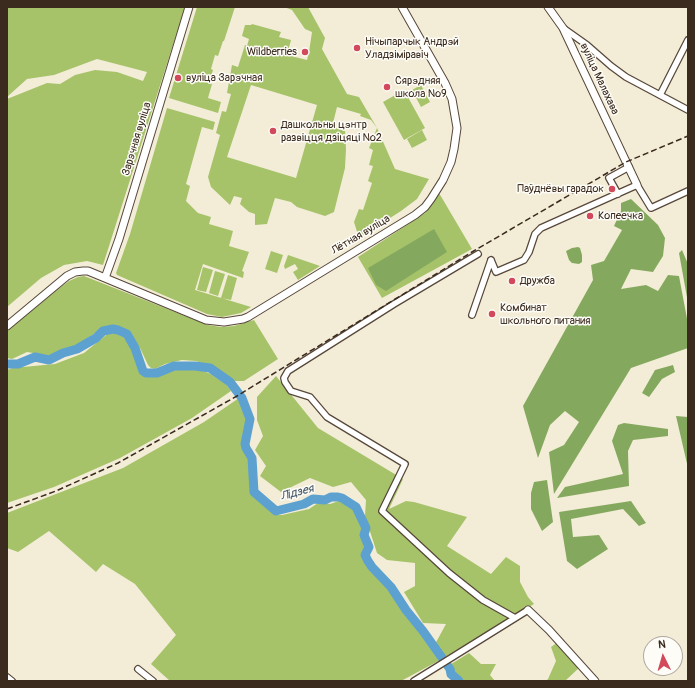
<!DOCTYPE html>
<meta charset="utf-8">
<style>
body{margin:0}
#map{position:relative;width:695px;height:688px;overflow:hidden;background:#f3edd7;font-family:Pangolin,sans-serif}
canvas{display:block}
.frame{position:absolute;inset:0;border:8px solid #3b2a1e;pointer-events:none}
.north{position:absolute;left:643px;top:636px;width:40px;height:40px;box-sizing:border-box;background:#fdfcf7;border:1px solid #afa8a0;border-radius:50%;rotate:355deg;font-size:11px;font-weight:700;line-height:16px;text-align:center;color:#3b2a1e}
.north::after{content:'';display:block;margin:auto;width:14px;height:18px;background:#d1495b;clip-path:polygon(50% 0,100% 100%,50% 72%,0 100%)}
</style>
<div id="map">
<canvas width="695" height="688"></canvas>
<div class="frame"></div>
<div class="north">N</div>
</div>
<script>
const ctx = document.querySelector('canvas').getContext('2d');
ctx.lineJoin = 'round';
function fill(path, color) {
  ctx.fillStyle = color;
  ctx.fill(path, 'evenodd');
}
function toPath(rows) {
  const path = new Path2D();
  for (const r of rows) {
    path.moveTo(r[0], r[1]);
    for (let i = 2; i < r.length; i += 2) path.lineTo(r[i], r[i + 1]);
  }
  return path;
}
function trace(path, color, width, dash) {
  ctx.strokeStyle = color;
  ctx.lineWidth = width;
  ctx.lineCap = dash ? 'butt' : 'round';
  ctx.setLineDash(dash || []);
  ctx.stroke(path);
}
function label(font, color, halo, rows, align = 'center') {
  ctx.font = font + ' Pangolin,sans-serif';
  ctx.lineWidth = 3;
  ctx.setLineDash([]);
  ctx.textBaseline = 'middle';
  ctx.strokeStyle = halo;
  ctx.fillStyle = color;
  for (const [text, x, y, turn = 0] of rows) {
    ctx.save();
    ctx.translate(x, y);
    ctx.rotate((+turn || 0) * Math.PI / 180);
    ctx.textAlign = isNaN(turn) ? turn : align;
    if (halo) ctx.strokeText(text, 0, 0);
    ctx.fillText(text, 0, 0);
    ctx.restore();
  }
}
fill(toPath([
 [7,7,185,7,103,265,87,261,64,265,41,278,7,307,7,99,47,83,60,84,75,75,95,70,117,72,143,81,147,72,97,59,54,75,27,79,7,97],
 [197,7,235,7,224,41,223,41,218,56,215,55,211,69,213,70,209,83,212,84,208,98,221,102,218,113,169,98],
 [284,7,308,7,325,38,322,49,347,94,359,97,377,128,395,169,429,179,417,199,401,211,359,238,354,222,359,209,363,210,372,183,368,181,373,166,369,165,373,150,369,148,377,128,371,120,360,116,361,114,337,107,332,127,345,131,346,149,345,168,334,212,325,216,297,207,291,202,275,198,267,224,255,225,255,214,249,212,240,204,242,198,234,196,230,205,211,187,208,177,220,135,216,133,222,111,226,112,231,94,227,93,232,65,238,67,245,45,247,46,249,39,242,36,245,25,251,25,252,24,281,32,279,37,291,40,287,55,307,60,309,52,312,32,305,29,292,10],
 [251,85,317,105,296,178,227,157],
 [421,85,430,102,421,107,412,90],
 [404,90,425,128,404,140,383,102],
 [167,108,215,122,213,130,202,127,186,184,190,186,186,201,198,213,211,217,209,224,233,231,229,246,249,252,242,271,244,272,243,278,203,264,195,290,251,307,241,313,222,317,207,314,117,275,116,273,130,234],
 [422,130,427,140,412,148,407,139],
 [439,193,472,249,382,298,358,257,425,213],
 [271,251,283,255,277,273,265,269],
 [288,255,320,266,298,280,293,272,298,269,295,264,285,269,284,266],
 [203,267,213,270,206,292,197,290],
 [215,271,225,274,218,296,209,293],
 [228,275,237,278,231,300,221,298],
 [84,276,208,325,221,327,234,326,254,320,278,359,244,381,234,381,213,367,196,361,182,360,165,364,155,369,151,368,148,365,140,348,128,332,122,328,110,326,101,329,79,344,50,356,27,352,12,359,7,358,7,331,58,289,69,281,78,277],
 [111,331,120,333,130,344,136,360,143,373,156,376,183,367,195,368,211,374,226,384,231,391,192,418,120,458,54,487,7,503,7,370,15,367,23,367,55,364,84,353],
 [276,376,318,428,403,479,389,509,406,501,414,502,467,517,447,546,491,574,506,557,520,566,520,582,528,597,534,604,442,659,401,681,170,681,151,664,176,635,135,584,103,564,96,572,49,531,18,552,7,548,7,513,123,468,204,422,239,398,248,419,245,434,245,445,251,457,253,470,252,492,276,515,282,515,309,509,318,503,330,504,339,501,358,511,364,526,363,537,368,546,365,554,366,561,370,567,381,577,405,612,434,646,446,624,423,623,404,592,415,586,415,563,387,560,377,553,365,516,366,500,351,482,333,487,310,478,281,492,260,476,266,466,255,450,263,436,257,420,257,397],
 [558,642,580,667,565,681,546,681,548,679,556,661,551,647],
 [469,653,481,664,496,664,490,675,495,681,459,681,451,674,448,666]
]), '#a6c36a');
fill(toPath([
 [631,199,658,225,665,238,663,256,653,272,631,269,621,289,646,285,658,291,668,275,679,276,688,324,688,348,631,368,554,494,549,452,564,445,579,422,565,411,550,425,538,458,523,406,593,280,591,265,604,261,622,230,614,226,621,211,621,203],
 [434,229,447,252,386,291,376,285,368,268],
 [578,247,580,248,582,255,582,262,579,264,572,263,569,260,566,251,572,248],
 [682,250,688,264,688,303,679,253],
 [673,365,675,372,662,379,649,397,642,393,655,370],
 [676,416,688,417,688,468],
 [624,423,668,429,668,436,633,440,628,451,629,486,557,498,565,487,623,474,612,441,618,425],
 [547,480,553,522,542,531,531,509,531,493,534,482],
 [631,501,646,523,639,526,623,509,571,519,573,537,599,535,608,549,577,569,567,561,559,512]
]), '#84a95e');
trace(toPath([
 [7,364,18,364,35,357,49,360,63,353,77,349,96,338,103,331,113,329,118,330,127,334,135,348,143,371,146,373,157,373,174,366,195,366,210,368,230,382,242,398,250,419,245,444,246,448,252,458,254,492,276,511,304,504,313,499,325,500,331,497,338,497,342,498,356,507,366,528,364,535,369,547,365,555,368,561,372,567,391,587,406,610,423,631,450,669,451,674,459,681]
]), '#5da1d1', 9);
const street = toPath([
 [563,28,587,45,611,66,626,77,688,110],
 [660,95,688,40],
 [618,194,609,178,629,167],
 [478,254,394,304,288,371,284,378,285,382,291,391,310,397,327,417,405,464,382,511,449,573,483,600,515,618],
 [491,260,496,272,524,260,529,252,535,234,541,228,637,185,651,208,688,191],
 [472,315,491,260],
 [138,669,153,681],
 [7,677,12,681],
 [414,681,528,610]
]);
const secondary = toPath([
 [548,7,563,28,637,185],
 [105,278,119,239,189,7],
 [7,326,67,276,75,272,83,271,88,271,105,278,206,320,224,322,243,319,248,317,415,215,425,207,431,199,443,180,451,162,454,149,457,128,452,99,445,83,402,7],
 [528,610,549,630,595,681]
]);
trace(street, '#57473a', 8);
trace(secondary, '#57473a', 9);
trace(street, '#fff', 5.5);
trace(secondary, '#fff', 7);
trace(toPath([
 [7,509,56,491,118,463,237,396,472,252,626,162,688,136]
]), '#3b2a1e', 1.5, [6, 3]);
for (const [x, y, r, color] of [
 [357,48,4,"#d1495b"],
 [305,52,4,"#d1495b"],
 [178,78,4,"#d1495b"],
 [387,87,4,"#d1495b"],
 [273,131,4,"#d1495b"],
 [612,189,4,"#d1495b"],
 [590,216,4,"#d1495b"],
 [512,281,4,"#d1495b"],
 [492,314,4,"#d1495b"]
]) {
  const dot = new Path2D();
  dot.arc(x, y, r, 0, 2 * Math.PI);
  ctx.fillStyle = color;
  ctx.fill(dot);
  trace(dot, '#fdfcf7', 1.5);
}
label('11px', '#3b2a1e', '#fdfcf7', [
 ["Нічыпарчык Андрэй",365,42],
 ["Уладзіміравіч",365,55],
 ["Wildberries",297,52,"right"],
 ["вуліца Зарэчная",186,78],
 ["Сярэдняя",395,81],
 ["школа №9",395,94],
 ["Дашкольны цэнтр",281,125],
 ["развіцця дзіцяці №2",281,138],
 ["Паўднёвы гарадок",604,189,"right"],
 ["Копеечка",598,216],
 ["Дружба",520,281],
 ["Комбинат",500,308],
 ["школьного питания",500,321]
], 'left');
label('11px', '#3b2a1e', '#fdfcf7', [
 ["вуліца Малахава",599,79,65],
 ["Зарэчная вуліца",137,139,-73],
 ["Лётная вуліца",361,235,-31]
]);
label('italic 12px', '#495a66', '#fdfcf7', [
 ["Лідзея",297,493,-15]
]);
</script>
